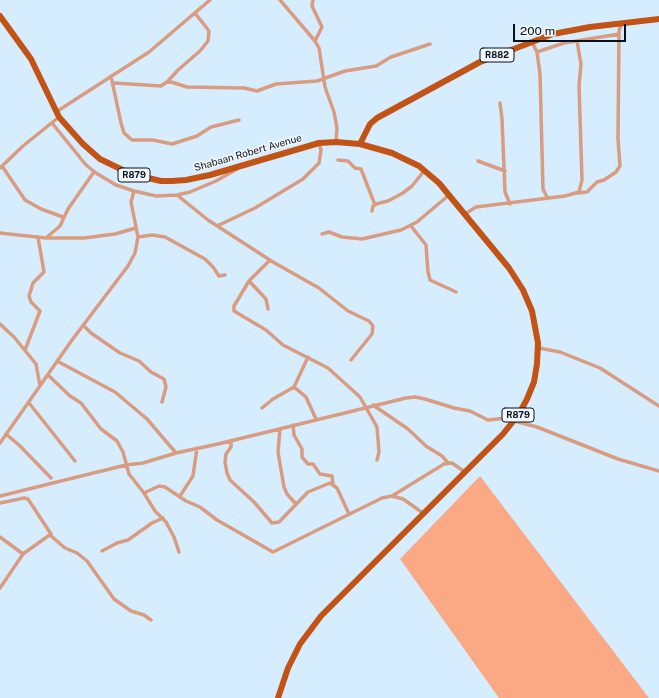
<!DOCTYPE html>
<style>
body{margin:0}
#map{position:relative;width:659px;height:698px;overflow:hidden;background:#d5edfe;font-family:"Public Sans",sans-serif}
canvas{display:block}
.scale{position:absolute;left:513px;top:24px;width:113px;height:18px;box-sizing:border-box;border:2px solid #08121a;border-top:0;padding-left:5px;font-size:12px;line-height:14px;white-space:nowrap;color:#08121a;-webkit-text-stroke:3px #f1f7fc;paint-order:stroke}
</style>
<div id="map">
<canvas width="659" height="698"></canvas>
<div class="scale">200 m</div>
</div>
<script>
const ctx = document.querySelector('canvas').getContext('2d');
ctx.lineJoin = 'round';
function fill(path, color) {
  ctx.fillStyle = color;
  ctx.fill(path, 'evenodd');
}
function toPath(rows) {
  const path = new Path2D();
  for (const r of rows) {
    path.moveTo(r[0], r[1]);
    for (let i = 2; i < r.length; i += 2) path.lineTo(r[i], r[i + 1]);
  }
  return path;
}
function trace(path, color, width, dash) {
  ctx.strokeStyle = color;
  ctx.lineWidth = width;
  ctx.lineCap = dash ? 'butt' : 'round';
  ctx.setLineDash(dash || []);
  ctx.stroke(path);
}
function label(font, color, halo, rows, align = 'center') {
  ctx.font = font + ' "Public Sans",sans-serif';
  ctx.lineWidth = 3;
  ctx.setLineDash([]);
  ctx.textBaseline = 'middle';
  ctx.strokeStyle = halo;
  ctx.fillStyle = color;
  for (const [text, x, y, turn = 0] of rows) {
    ctx.save();
    ctx.translate(x, y);
    ctx.rotate((+turn || 0) * Math.PI / 180);
    ctx.textAlign = isNaN(turn) ? turn : align;
    if (halo) ctx.strokeText(text, 0, 0);
    ctx.fillText(text, 0, 0);
    ctx.restore();
  }
}
fill(toPath([
 [480,476,649,698,499,698,400,559]
]), '#fba884');
trace(toPath([
 [280,0,315,41,319,48,325,87,334,112,337,128,336,142],
 [313,0,312,6,322,27,315,41],
 [532,42,537,52,540,74,543,189,547,197],
 [537,52,564,43,619,34],
 [111,76,121,123,124,133,132,140,153,140,172,144,197,136,211,127,239,120],
 [168,81,187,87,244,88,257,91,276,84,317,81,345,71,376,66,391,57,430,44],
 [114,83,161,86,168,81,178,70,200,51,208,41,209,31,195,13],
 [500,103,502,119,505,192,510,204],
 [56,112,149,52,210,0],
 [52,123,86,165,96,173,116,185,134,191,156,196,177,195,190,192,216,181,237,169],
 [338,160,348,161,355,168,361,169,375,205],
 [478,161,505,171],
 [2,166,25,200,41,209,63,217],
 [0,168,23,146,59,117],
 [578,193,587,192,597,182,604,180,616,172,620,166,618,139,619,31,621,24],
 [177,195,208,220,273,262,319,288,348,311,369,321,373,326,372,334,351,360],
 [372,211,373,206,376,204,388,201,403,193,412,186,424,171],
 [465,214,476,207,565,196,579,192,582,180,579,85,581,64,577,41],
 [217,226,255,208,303,179,319,163,321,150,319,143],
 [411,226,426,245,428,272,430,280,456,292],
 [0,233,46,238,84,238,115,234,136,228],
 [322,234,329,232,342,237,362,239,401,230,417,222,449,195],
 [138,237,152,235,165,237,205,259,213,267,219,276,225,275],
 [46,238,60,226,68,209,94,172],
 [270,260,249,281,234,306,234,311,266,330,283,345,328,368,360,397,377,427,379,452,377,460],
 [249,281,266,299,268,309],
 [0,324,14,337,36,364,40,386],
 [83,325,91,333,120,353,139,361,151,372,164,379,166,387,162,402],
 [539,348,560,352,600,368,659,406],
 [25,350,40,311,31,302,29,296,33,283,44,272,38,237],
 [57,361,115,392,147,419,176,453],
 [48,375,70,396,81,403,101,429,117,441,123,452,129,474,144,493,155,511,166,522,174,537,179,552],
 [294,387,306,397,316,419],
 [29,403,75,461],
 [373,405,408,429,426,446,442,456,448,463],
 [262,408,273,399,294,387,308,357],
 [514,421,537,427,618,459,659,471],
 [293,425,294,435,302,449,302,457,308,464,313,464,320,474,332,476,333,484],
 [280,429,278,452,284,487,287,494,296,504],
 [6,434,20,446,51,478],
 [231,441,231,447,226,454,225,462,227,473,230,480,254,502,272,523,279,522,308,492,330,483,337,488,349,514],
 [0,443,72,340,128,266,135,253,138,237,131,202,134,191],
 [144,493,159,486,165,487,186,501,200,507,217,520,273,552,382,498,392,496,403,499,423,513],
 [0,496,126,465,143,463,176,453,218,444,406,398,415,397,425,399,454,408,470,411,488,420,516,417],
 [180,496,193,476,197,448],
 [392,496,444,464,452,463,465,472],
 [0,503,24,498,28,499,51,534,23,554,0,588],
 [50,535,65,548,77,553,87,561,114,599,131,611,144,615,151,620],
 [0,537,23,554],
 [102,551,117,543,128,540,152,523,163,518]
]), '#da9c81', 3.5);
trace(toPath([
 [0,16,31,59,59,117,83,144,100,159,131,174,161,181,172,181,186,180,210,175,319,143,336,142,360,144,392,153,419,166,439,183,509,268,523,290,532,311,538,343,537,364,534,382,527,399,519,414,503,434,321,616,300,644,288,668,278,698],
 [360,144,370,124,377,118,480,62,553,34,590,27,659,19]
]), '#c35315', 6);
for (const [x, y, w] of [
 [497,55,34],
 [134,175,32],
 [518,415,32]
]) {
  const box = new Path2D();
  box.roundRect(x - w / 2, y - 7, w, 14, 3);
  ctx.fillStyle = '#f1f7fc';
  ctx.fill(box);
  trace(box, '#08121a', 1);
}
label('bold 9px', '#08121a', null, [
 ["R882",497,55],
 ["R879",134,175],
 ["R879",518,415]
]);
label('10px', '#08121a', '#f1f7fc', [
 ["Shabaan Robert Avenue",248,153,-16]
]);
</script>
